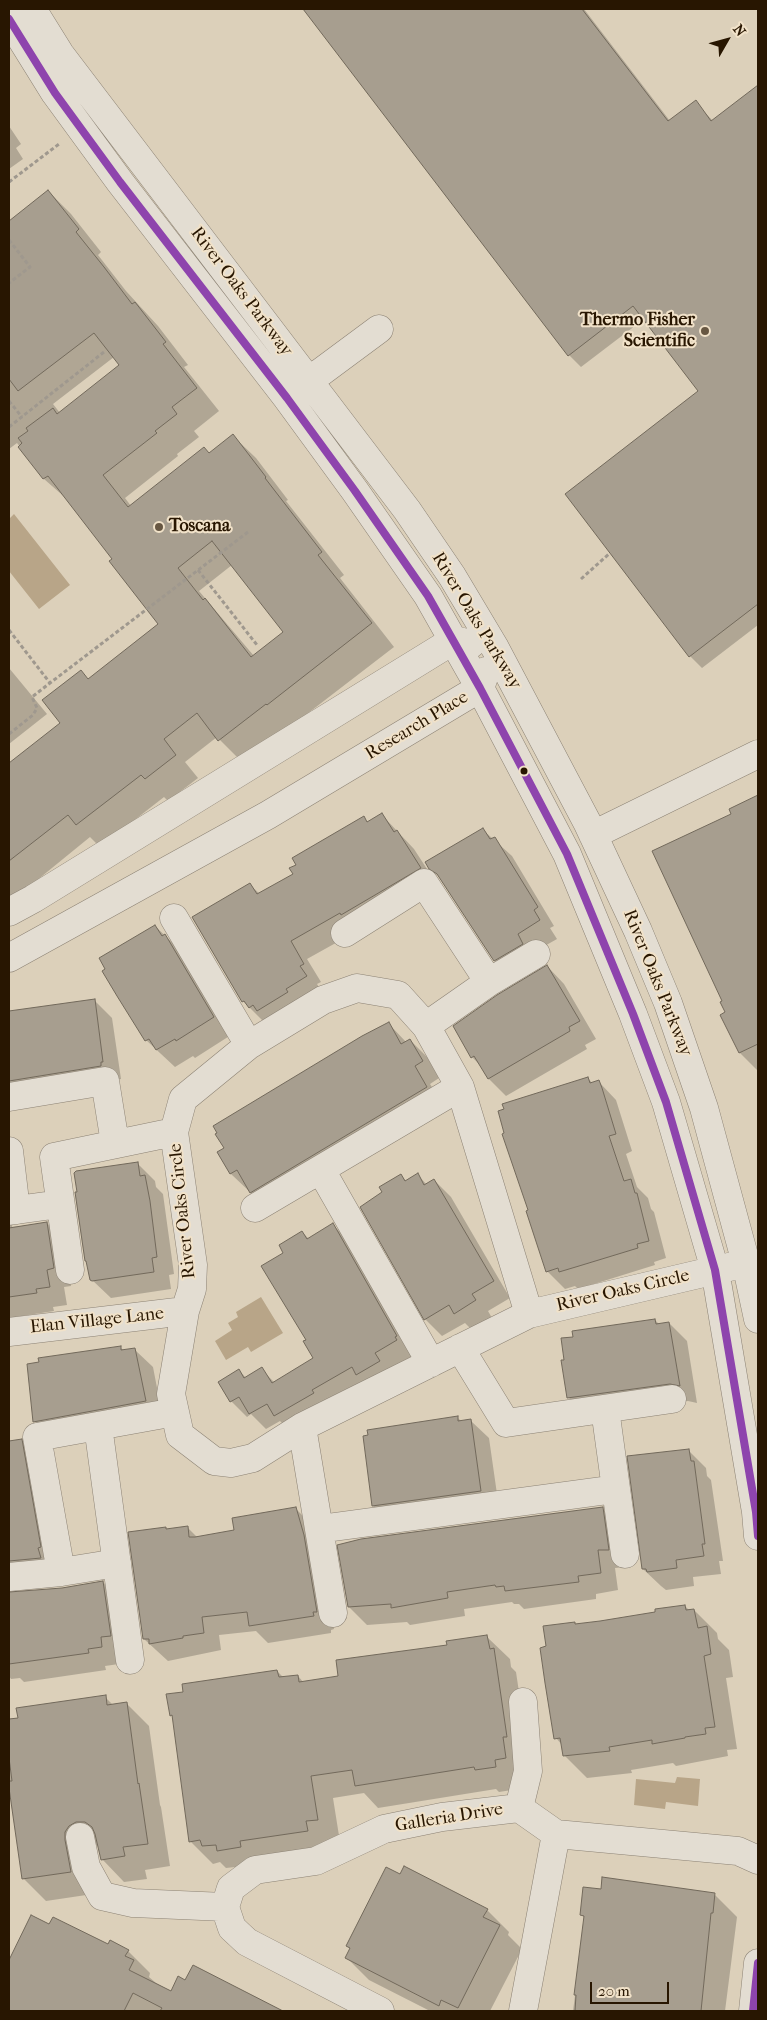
<!DOCTYPE html>
<style>
body{margin:0}
#map{position:relative;width:767px;height:2020px;overflow:hidden;background:#dcd0ba;font-family:"IM FELL French Canon",serif}
canvas{display:block}
.frame{position:absolute;inset:0;border:10px solid #281601;pointer-events:none}
.north{position:absolute;left:702px;top:15px;width:50px;height:50px;-webkit-text-stroke:4px #f1e2c9;paint-order:stroke;rotate:52deg;font-size:14px;font-weight:700;line-height:20px;text-align:center;color:#281601}
.north::after{content:'';display:block;margin:auto;width:18px;height:22px;background:#281601;clip-path:polygon(50% 0,100% 100%,50% 72%,0 100%)}
.scale{position:absolute;left:590px;top:1982px;width:79px;height:22px;box-sizing:border-box;border:2px solid #281601;border-top:0;padding-left:6px;font-size:15px;line-height:18px;white-space:nowrap;color:#281601;-webkit-text-stroke:4px #f1e2c9;paint-order:stroke}
</style>
<div id="map">
<canvas width="767" height="2020"></canvas>
<div class="frame"></div>
<div class="north">N</div>
<div class="scale">20 m</div>
</div>
<script>
const ctx = document.querySelector('canvas').getContext('2d');
ctx.lineJoin = 'round';
function fill(path, color) {
  ctx.fillStyle = color;
  ctx.fill(path, 'evenodd');
}
function toPath(rows) {
  const path = new Path2D();
  for (const r of rows) {
    path.moveTo(r[0], r[1]);
    for (let i = 2; i < r.length; i += 2) path.lineTo(r[i], r[i + 1]);
  }
  return path;
}
function trace(path, color, width, dash) {
  ctx.strokeStyle = color;
  ctx.lineWidth = width;
  ctx.lineCap = dash ? 'butt' : 'round';
  ctx.setLineDash(dash || []);
  ctx.stroke(path);
}
function label(font, color, halo, rows, align = 'center') {
  ctx.font = font + ' "IM FELL French Canon",serif';
  ctx.lineWidth = 4;
  ctx.setLineDash([]);
  ctx.textBaseline = 'middle';
  ctx.strokeStyle = halo;
  ctx.fillStyle = color;
  for (const [text, x, y, turn = 0] of rows) {
    ctx.save();
    ctx.translate(x, y);
    ctx.rotate((+turn || 0) * Math.PI / 180);
    ctx.textAlign = isNaN(turn) ? turn : align;
    if (halo) ctx.strokeText(text, 0, 0);
    ctx.fillText(text, 0, 0);
    ctx.restore();
  }
}
fill(toPath([
 [14,514,70,585,39,609,9,571,9,519],
 [261,1297,283,1333,251,1352,248,1347,226,1360,215,1341,232,1330,228,1323,238,1317,236,1312],
 [677,1777,700,1779,698,1806,666,1802,665,1809,634,1805,636,1779,675,1783]
]), '#b8a588');
fill(toPath([
 [305,9,584,9,670,121,695,102,713,121,758,86,758,625,702,668,690,656,700,392,644,319,581,367,569,355],
 [9,126,21,144,16,148,23,159,9,169],
 [48,191,71,214,101,252,98,255,126,291,158,326,188,365,184,367,219,411,194,431,199,437,177,454,178,456,125,498,131,506,209,454,233,436,256,458,288,500,286,501,344,575,340,578,394,647,290,727,242,762,217,737,185,762,198,778,168,801,164,797,100,847,90,837,9,903,9,764,61,723,89,680,160,624,114,559,68,500,44,479,17,443,9,449,9,223],
 [114,357,121,365,60,413,53,404],
 [232,565,285,632,254,656,199,591],
 [9,668,47,714,9,744],
 [758,796,758,1071,740,1053,722,1016,727,1013,733,815,731,810],
 [382,815,414,849,438,886,307,959,321,982,317,984,323,994,267,1025,243,1001,250,885,260,894,295,875,364,818,369,823],
 [483,830,512,856,554,926,550,928,557,939,534,952,513,978,495,960,442,879,430,868],
 [155,926,183,953,231,1035,195,1058,193,1056,175,1067,146,1040],
 [547,966,564,984,596,1039,585,1045,587,1049,506,1096,489,1079,482,1067,472,1057,454,1027],
 [94,1000,112,1018,121,1079,9,1100,9,1012],
 [388,1023,406,1042,410,1040,427,1057,439,1078,430,1084,443,1104,268,1209,231,1174,219,1152,226,1148,219,1133],
 [588,1078,593,1084,599,1082,616,1100,632,1151,626,1154,637,1187,648,1198,651,1209,654,1212,666,1258,654,1262,655,1265,578,1289,575,1286,565,1289,547,1271,530,1211],
 [137,1163,155,1181,156,1187,163,1194,174,1274,169,1275,171,1289,111,1298,91,1279,88,1263,86,1261],
 [401,1175,407,1182,418,1175,427,1185,434,1180,451,1197,510,1298,488,1311,492,1318,472,1330,465,1323,442,1336,425,1319,362,1207,384,1193],
 [9,1179,13,1222,12,1227,47,1223,65,1241,71,1286,64,1287,67,1305,53,1307,54,1311,9,1318],
 [333,1225,349,1241,412,1356,291,1432,280,1421,266,1429,251,1414,247,1417,231,1401,239,1370,246,1378,261,1369,275,1383,315,1359,308,1340,285,1253,302,1232,309,1239],
 [655,1320,660,1325,669,1323,687,1341,697,1403,688,1401,586,1415,568,1397],
 [120,1347,124,1351,135,1350,153,1367,163,1419,52,1439,35,1421],
 [457,1417,462,1422,471,1421,489,1438,497,1494,390,1523,373,1506],
 [21,1440,39,1458,58,1565,9,1572,9,1442],
 [688,1450,706,1468,707,1476,711,1480,723,1561,719,1561,721,1574,693,1577,694,1586,666,1590,661,1586,643,1569],
 [602,1508,620,1526,626,1567,615,1568,618,1590,596,1594,596,1599,524,1609,519,1604,514,1604,512,1602,464,1609,465,1616,410,1625,407,1622,367,1625,349,1607],
 [296,1509,314,1527,321,1553,334,1629,331,1630,331,1633,268,1643,256,1631,219,1635,221,1650,168,1661,144,1639,165,1528,168,1530,187,1527,197,1537,235,1531],
 [103,1582,121,1600,119,1664,105,1666,106,1670,24,1682,20,1678,11,1679,9,1676,9,1593,63,1589],
 [685,1606,690,1611,694,1610,717,1633,718,1639,729,1650,733,1677,726,1678,737,1749,727,1750,728,1756,676,1766,673,1763,631,1770,632,1773,587,1778,565,1756,563,1746,556,1738,548,1648,574,1623,576,1625,657,1614],
 [487,1637,510,1659,511,1667,516,1672,529,1759,518,1789,499,1792,496,1789,378,1808,364,1793,333,1798,340,1842,241,1873,235,1867,226,1868,220,1862,213,1864,190,1841,174,1718,171,1715,277,1671,284,1678,298,1676,304,1683,340,1677],
 [105,1697,113,1705,126,1703,149,1726,160,1805,161,1807,170,1866,145,1870,147,1879,124,1882,102,1859,99,1844,92,1848,93,1894,46,1901,23,1878,9,1786,9,1720],
 [602,1891,714,1894,737,1917,725,2011,573,2011,585,1918,582,1915],
 [487,1910,509,1932,508,1935,522,1949,490,2011,430,2011,369,1980,347,1958,351,1949,347,1946],
 [32,1917,50,1926,128,1951,150,1973,149,1977,156,1983,172,1992,186,1982,193,1966,283,2011,9,2011,9,1963]
]), '#0003');
const building = toPath([
 [303,9,582,9,668,121,696,100,711,121,758,85,758,604,689,657,565,494,698,391,633,306,568,356,303,9],
 [48,190,79,229,76,232,104,267,132,304,135,302,166,342,163,344,197,388,172,407,177,414,155,431,157,433,103,475,128,507,204,447,209,453,233,434,266,477,265,478,322,552,318,555,372,623,267,705,266,704,218,741,197,713,164,739,176,755,145,779,141,775,76,825,68,815,9,861,9,763,60,723,42,700,81,670,88,679,158,624,109,561,112,559,48,476,43,479,18,447,22,443,18,438,28,431,26,428,53,408,57,414,119,365,94,333,18,391,9,379,9,221,48,190],
 [212,541,283,632,251,657,205,598,203,600,178,568,212,541],
 [758,795,758,1044,739,1053,720,1015,725,1012,720,1002,722,1001,652,851,731,814,729,809,758,795],
 [382,813,394,832,397,830,421,868,341,915,340,913,291,941,304,964,300,966,307,976,286,989,288,992,257,1011,253,1005,249,1008,244,1001,242,1002,192,917,250,883,257,894,293,874,289,868,296,865,292,858,364,816,367,822,382,813],
 [483,828,490,839,495,837,506,855,538,907,534,910,540,920,518,934,523,944,494,961,437,874,429,869,425,862,483,828],
 [155,925,162,936,165,934,214,1017,176,1041,175,1039,156,1050,149,1039,145,1041,117,996,102,971,105,969,99,958,155,925],
 [547,965,580,1021,569,1027,570,1031,488,1079,474,1056,471,1058,453,1026,497,995,547,965],
 [95,999,103,1062,101,1062,101,1066,9,1081,9,1011,95,999],
 [389,1022,401,1044,410,1039,423,1061,415,1066,427,1087,250,1193,237,1170,230,1174,217,1152,224,1148,215,1134,217,1133,213,1126,362,1036,389,1022],
 [588,1077,590,1083,599,1080,602,1088,616,1134,609,1136,624,1181,631,1179,635,1193,637,1193,649,1241,637,1244,638,1248,579,1266,559,1272,558,1268,546,1272,526,1211,528,1210,502,1134,504,1133,498,1111,504,1109,502,1104,588,1077],
 [138,1162,140,1176,145,1175,150,1201,157,1257,152,1258,154,1272,92,1281,90,1280,86,1261,85,1261,75,1192,77,1192,74,1173,76,1171,138,1162],
 [418,1173,424,1185,434,1179,494,1281,472,1294,476,1300,454,1314,449,1305,424,1320,360,1207,382,1192,379,1187,401,1174,405,1181,418,1173],
 [47,1222,54,1268,47,1270,50,1287,36,1289,37,1293,9,1297,9,1228,47,1222],
 [333,1223,397,1336,395,1337,397,1340,375,1353,380,1361,356,1375,352,1367,312,1390,314,1393,274,1416,267,1404,249,1414,239,1397,230,1402,218,1382,239,1369,244,1378,262,1367,272,1383,313,1358,303,1341,306,1340,261,1266,283,1253,279,1245,302,1231,307,1239,333,1223],
 [655,1319,656,1324,669,1322,680,1386,670,1384,567,1398,561,1360,564,1360,561,1338,573,1337,572,1331,655,1319],
 [121,1346,121,1350,135,1348,146,1401,33,1422,27,1364,39,1362,38,1358,121,1346],
 [458,1416,458,1421,471,1419,481,1491,372,1506,363,1436,368,1435,367,1430,458,1416],
 [22,1439,41,1547,38,1548,41,1558,9,1561,9,1441,22,1439],
 [689,1449,691,1461,694,1461,696,1476,705,1544,702,1544,704,1556,676,1560,677,1568,647,1572,646,1569,642,1569,627,1456,689,1449],
 [296,1507,304,1535,317,1612,313,1612,314,1616,249,1626,247,1612,202,1617,204,1633,183,1636,183,1638,149,1644,149,1639,143,1639,128,1532,166,1527,166,1529,188,1526,189,1537,195,1537,234,1530,232,1518,296,1507],
 [603,1507,609,1550,598,1550,601,1573,578,1576,579,1582,505,1591,504,1586,496,1587,495,1585,447,1592,448,1598,391,1608,391,1604,348,1607,337,1545,361,1539,603,1507],
 [103,1581,111,1636,101,1637,102,1647,88,1649,89,1653,9,1664,9,1592,62,1588,103,1581],
 [685,1605,686,1610,694,1609,698,1628,707,1626,711,1654,704,1656,715,1727,705,1728,706,1734,685,1737,685,1738,652,1744,652,1740,609,1747,610,1751,563,1756,560,1738,554,1739,545,1683,540,1648,546,1646,543,1626,575,1622,575,1624,600,1621,655,1612,655,1609,685,1605],
 [487,1635,490,1649,494,1648,507,1737,503,1737,506,1758,495,1760,496,1767,475,1770,474,1767,355,1786,352,1770,311,1776,318,1820,306,1821,308,1831,240,1841,241,1847,217,1851,216,1845,202,1846,200,1840,189,1842,172,1715,170,1716,166,1694,183,1692,182,1684,277,1670,279,1677,298,1675,299,1682,338,1676,336,1660,447,1645,446,1641,487,1635],
 [106,1695,107,1705,127,1702,138,1784,139,1783,148,1844,123,1847,125,1856,101,1860,95,1834,92,1827,85,1822,76,1822,69,1826,65,1832,65,1840,71,1872,22,1879,9,1788,9,1781,12,1781,9,1758,9,1719,18,1718,16,1708,106,1695],
 [404,1866,488,1909,483,1917,500,1925,458,2008,441,2000,439,2006,345,1958,350,1948,346,1946,386,1867,400,1874,404,1866],
 [602,1877,715,1893,713,1913,711,1913,701,2011,575,2011,576,1995,574,1995,584,1916,580,1915,583,1887,601,1889,602,1877],
 [31,1915,49,1924,53,1917,108,1944,110,1940,129,1950,125,1956,134,1960,129,1970,171,1991,178,1976,185,1980,193,1965,283,2011,160,2011,162,2008,133,1993,124,2011,9,2011,9,1960,31,1915]
]);
fill(building, '#a79e8f');
trace(building, '#72695b', 1);
const minor = toPath([
 [32,9,60,54,407,510,452,576,495,648,588,824,638,931,668,1003,704,1108,746,1263,758,1319],
 [9,19,55,93,120,182,287,398,355,491,428,596,480,688,567,854,633,1014,666,1102,715,1270,756,1512,758,1536],
 [294,392,379,329],
 [593,835,758,754],
 [9,912,33,899,454,640,471,644],
 [174,918,249,1045],
 [345,933,424,883,489,982],
 [9,958,268,815,480,688,486,671],
 [426,1026,489,982,536,954],
 [9,1097,105,1081,115,1143],
 [9,1151,16,1210],
 [321,1170,431,1363],
 [255,1208,460,1087],
 [9,1211,60,1204],
 [70,1270,54,1157,174,1132],
 [529,1314,460,1087,426,1026,398,995,357,988,323,1000,249,1045,183,1099,174,1132,193,1265,192,1289,185,1311,171,1394,180,1435,214,1461,231,1463,253,1458,302,1427,529,1314,746,1263],
 [9,1332,185,1311],
 [460,1348,506,1423,672,1399],
 [605,1409,625,1554],
 [98,1426,130,1660],
 [302,1427,319,1529,616,1489],
 [319,1529,333,1613],
 [117,1563,61,1572,37,1437,175,1412],
 [9,1577,61,1572],
 [519,1808,528,1771,523,1702],
 [556,1834,738,1851,758,1860],
 [80,1837,86,1867,102,1896,133,1903,225,1907],
 [380,2011,247,1942,232,1928,225,1907,231,1888,255,1870,316,1861,384,1829,442,1817,519,1808,556,1834,523,2011],
 [753,2011,758,1963]
]);
trace(minor, '#8c8274', 29);
trace(toPath([
 [9,182,59,144],
 [9,240,30,267,9,283],
 [9,401,22,417],
 [9,427,104,352],
 [198,570,257,645],
 [581,579,610,553],
 [9,630,50,683,248,532],
 [9,734,33,715,37,708,32,697,50,683]
]), '#9f988e', 3, [4, 2.5]);
trace(minor, '#e3ddd2', 28);
trace(toPath([
 [9,19,55,93,120,182,287,398,355,491,428,596,480,688,567,854,633,1014,666,1102,715,1270,756,1512,758,1536],
 [753,2011,758,1963]
]), '#8e44ad', 8);
for (const [x, y, r, color] of [
 [705,331,5,"#675742"],
 [159,527,5,"#675742"],
 [524,771,4.5,"#281601"]
]) {
  const dot = new Path2D();
  dot.arc(x, y, r, 0, 2 * Math.PI);
  ctx.fillStyle = color;
  ctx.fill(dot);
  trace(dot, '#f1e2c9', 2);
}
label('18px', '#281601', '#f1e2c9', [
 ["River Oaks Parkway",241,292,53],
 ["River Oaks Parkway",476,621,59],
 ["Research Place",417,726,-31],
 ["River Oaks Parkway",657,983,68],
 ["River Oaks Circle",183,1211,-96],
 ["River Oaks Circle",623,1291,-13],
 ["Elan Village Lane",97,1321,-6],
 ["Galleria Drive",449,1818,-9]
]);
label('bold 18px', '#281601', '#f1e2c9', [
 ["Thermo Fisher",695,321],
 ["Scientific",695,342],
 ["Toscana",169,527,"left"]
], 'right');
</script>
